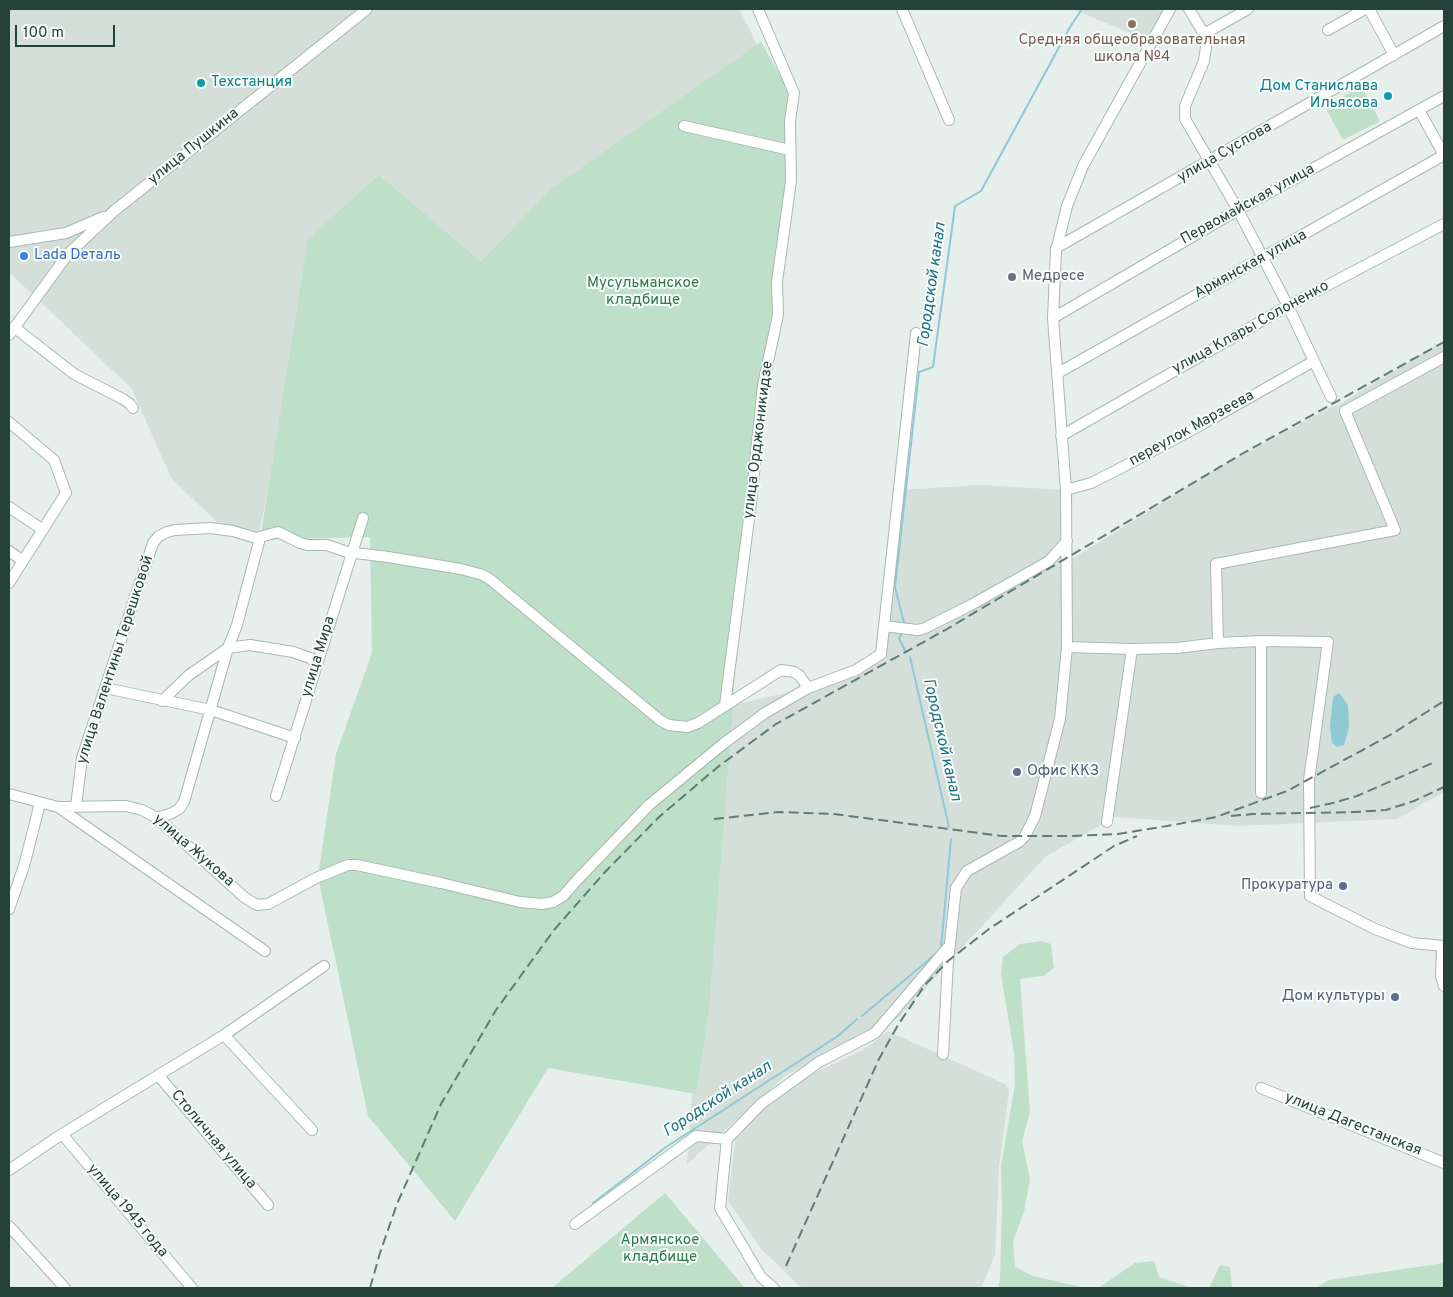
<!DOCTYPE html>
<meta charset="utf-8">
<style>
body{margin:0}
#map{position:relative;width:1453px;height:1297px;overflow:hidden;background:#e6efeb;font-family:Overpass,sans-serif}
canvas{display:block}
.frame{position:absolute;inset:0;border:10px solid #24423a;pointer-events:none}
.scale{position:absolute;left:15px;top:25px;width:100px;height:22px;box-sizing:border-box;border:2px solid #24423a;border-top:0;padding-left:6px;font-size:15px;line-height:18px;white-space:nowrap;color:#24423a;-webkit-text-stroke:4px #f7fbf9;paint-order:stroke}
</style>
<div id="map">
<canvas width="1453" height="1297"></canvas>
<div class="frame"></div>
<div class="scale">100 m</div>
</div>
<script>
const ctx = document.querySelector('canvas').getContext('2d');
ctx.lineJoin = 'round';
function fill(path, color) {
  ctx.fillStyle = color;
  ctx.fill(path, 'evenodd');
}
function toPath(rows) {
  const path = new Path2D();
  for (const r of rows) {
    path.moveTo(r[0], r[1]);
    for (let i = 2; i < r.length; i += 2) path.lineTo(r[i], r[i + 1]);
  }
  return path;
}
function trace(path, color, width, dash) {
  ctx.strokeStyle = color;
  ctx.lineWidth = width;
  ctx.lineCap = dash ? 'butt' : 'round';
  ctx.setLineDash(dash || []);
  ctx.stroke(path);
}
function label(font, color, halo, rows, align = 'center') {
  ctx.font = font + ' Overpass,sans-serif';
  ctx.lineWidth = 4;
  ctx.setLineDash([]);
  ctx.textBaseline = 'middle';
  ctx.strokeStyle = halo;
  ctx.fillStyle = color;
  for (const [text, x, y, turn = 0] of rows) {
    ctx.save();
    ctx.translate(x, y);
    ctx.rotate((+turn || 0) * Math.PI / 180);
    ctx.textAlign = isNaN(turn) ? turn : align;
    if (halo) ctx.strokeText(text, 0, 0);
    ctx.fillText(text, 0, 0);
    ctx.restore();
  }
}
fill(toPath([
 [9,9,739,9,759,48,486,271,318,245,258,538,220,525,171,478,132,389,9,272],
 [1072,9,1164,9,1147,40],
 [1444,340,1444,792,1397,819,1239,826,1115,817,1046,856,898,1018,785,1076,687,1164,719,708,808,688,881,654,900,490,980,485,1066,490,1070,560,1218,468,1329,408,1338,405],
 [888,1031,1005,1084,1009,1090,999,1167,995,1255,981,1288,802,1288,762,1250,728,1201,736,1131,788,1085,863,1050]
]), '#d4dfda');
fill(toPath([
 [761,42,797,105,739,596,732,721,709,1009,696,1094,548,1068,455,1221,368,1116,318,877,336,754,372,653,370,537,260,540,308,239,379,175,481,262,551,189],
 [1361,86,1380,121,1343,140,1325,107],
 [1041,941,1051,944,1054,968,1043,976,1020,979,1030,1112,1022,1141,1030,1179,1024,1212,1013,1241,1015,1267,1033,1276,1086,1288,998,1288,1000,1279,1002,1208,1001,1166,1015,1084,1014,1053,1001,974,1003,957,1020,944],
 [665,1193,745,1288,552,1288],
 [1154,1261,1159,1277,1192,1288,1098,1288,1135,1263],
 [1444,1263,1444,1288,1316,1288,1329,1280],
 [1220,1265,1230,1267,1232,1288,1209,1288]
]), '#bfe0c8');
fill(toPath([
 [1339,693,1348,705,1349,728,1344,745,1337,747,1332,743,1330,726,1333,697]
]), '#8ec9d4');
trace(toPath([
 [904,623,895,587,919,372,933,367,955,206,981,191,1070,27,1082,9],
 [902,633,899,638,905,651],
 [910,657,949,827],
 [941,948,951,839],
 [862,1016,938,952],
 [593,1203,666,1147,838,1036,857,1019]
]), '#8ec9d4', 2);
const minor = toPath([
 [902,9,949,120],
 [1189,9,1204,34,1206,47,1204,61,1185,106,1185,119,1238,210,1288,306,1331,397],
 [1369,9,1394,55],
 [1328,30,1365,9],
 [1204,34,1248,9],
 [1419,110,1444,155],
 [684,126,790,150],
 [9,242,66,233,103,217],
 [1056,248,1444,26],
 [1053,318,1238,210,1444,96],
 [14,327,74,374,123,399,130,404,133,408],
 [9,335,68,254,114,211,367,9],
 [1058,373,1444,155],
 [9,422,54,460,66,493,9,583],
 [1061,436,1288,306,1444,224],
 [1066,490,1091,483,1117,470,1201,425,1314,361],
 [9,507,43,530],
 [9,551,23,561],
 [884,626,917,630,923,629,971,605,1035,569,1049,561,1067,541],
 [1218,643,1216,564,1395,530,1345,411,1444,357],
 [1067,647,1132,649,1177,648,1218,643,1261,641,1328,642,1309,780,1310,896,1375,929,1412,943,1444,946],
 [105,688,211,710,295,738],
 [162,701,189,675,228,648,237,625,260,538],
 [725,705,751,503,763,385,778,315,777,282,791,181,790,121,794,93,758,9],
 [1261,793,1261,641],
 [9,794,58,807,126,806,142,810,157,818,244,897,257,905,268,904,316,878,348,865,357,865,441,883,520,902,542,904,553,902,563,896,578,879,649,805,723,744,765,713,808,688,856,670,881,654,916,333],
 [276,796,363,518],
 [76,806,82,758,153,543,159,536,167,532,175,530,210,528,233,531,256,538,278,532,300,543,307,545,327,545,347,552,388,557,461,569,483,575,491,580,661,721,669,725,687,727,698,723,781,670,794,672,800,676,808,688],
 [58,807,265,951],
 [157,818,172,813,179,809,184,802,228,648,250,645,293,652,310,658,316,663],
 [1107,822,1132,649],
 [9,909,24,866,40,803],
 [1442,947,1441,976,1444,986],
 [224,1035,312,1130],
 [943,1054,948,961,956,888,967,871,1019,842,1025,836,1035,816,1060,719,1067,647,1066,490,1053,318,1056,251,1067,206,1083,166,1170,9],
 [158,1075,268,1205],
 [1261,1088,1444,1163],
 [62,1134,192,1288],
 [9,1170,62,1134,224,1035,324,966],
 [575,1224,696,1136,727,1139],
 [9,1226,65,1288],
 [774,1288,761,1277,720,1208,727,1139,761,1104,819,1062,875,1033,950,945]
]);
trace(minor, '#a8b8b2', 12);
trace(minor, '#fff', 10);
trace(toPath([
 [1310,808,1333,803,1357,796,1435,762],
 [1231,816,1253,814,1356,812,1386,810,1414,801,1444,787],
 [714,819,779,812,834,814,1002,836,1072,836,1118,834,1173,825,1216,817,1287,791,1392,734,1444,701],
 [786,1266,879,1059,898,1025,925,985,948,961,989,929,1114,846,1137,836],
 [370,1288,380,1253,397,1204,441,1104,496,1010,554,930,605,872,659,817,719,766,776,724,947,629,1240,455,1444,342]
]), '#5f7d75', 2, [10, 5]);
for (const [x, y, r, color] of [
 [1132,24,5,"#8d6e63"],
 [201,83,5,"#0f9aa8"],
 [1388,96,5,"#0f9aa8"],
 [24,256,5,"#3f7fe0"],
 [1012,277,5,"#6b7280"],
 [1017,772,5,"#5c6f8a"],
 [1343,886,5,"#5c6f8a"],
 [1395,997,5,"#5c6f8a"]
]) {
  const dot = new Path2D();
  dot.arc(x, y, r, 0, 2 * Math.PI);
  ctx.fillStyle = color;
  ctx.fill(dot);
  trace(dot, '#f7fbf9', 2);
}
label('15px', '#785e54', '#f7fbf9', [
 ["Средняя общеобразовательная",1132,41],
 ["школа №4",1132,58]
]);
label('15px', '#0d838f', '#f7fbf9', [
 ["Техстанция",211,83],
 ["Дом Станислава",1378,87,"right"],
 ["Ильясова",1378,104,"right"]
], 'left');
label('15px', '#24423a', '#f7fbf9', [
 ["улица Пушкина",194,147,-39],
 ["улица Суслова",1225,153,-30],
 ["Первомайская улица",1248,205,-29],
 ["Армянская улица",1251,265,-29],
 ["улица Клары Солоненко",1251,328,-29],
 ["переулок Марзеева",1192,429,-29],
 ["улица Орджоникидзе",759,440,-83],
 ["улица Мира",319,657,-73],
 ["улица Валентины Терешковой",116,660,-72],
 ["улица Жукова",193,851,41],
 ["улица Дагестанская",1353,1125,22],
 ["Столичная улица",213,1140,50],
 ["улица 1945 года",127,1211,50]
]);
label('15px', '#366cbe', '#f7fbf9', [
 ["Lada Dеталь",34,256]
], 'left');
label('15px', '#5b616d', '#f7fbf9', [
 ["Медресе",1022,277]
], 'left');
label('15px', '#2d7a4b', '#f7fbf9', [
 ["Мусульманское",643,284],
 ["кладбище",643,301],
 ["Армянское",660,1241],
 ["кладбище",660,1258]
]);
label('15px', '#4e5e75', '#f7fbf9', [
 ["Офис ККЗ",1027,772,"left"],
 ["Прокуратура",1333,886],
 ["Дом культуры",1385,997]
], 'right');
label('italic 16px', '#1c6f80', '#f7fbf9', [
 ["Городской канал",933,285,-82],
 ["Городской канал",941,740,77],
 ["Городской канал",718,1100,-33]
]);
</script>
